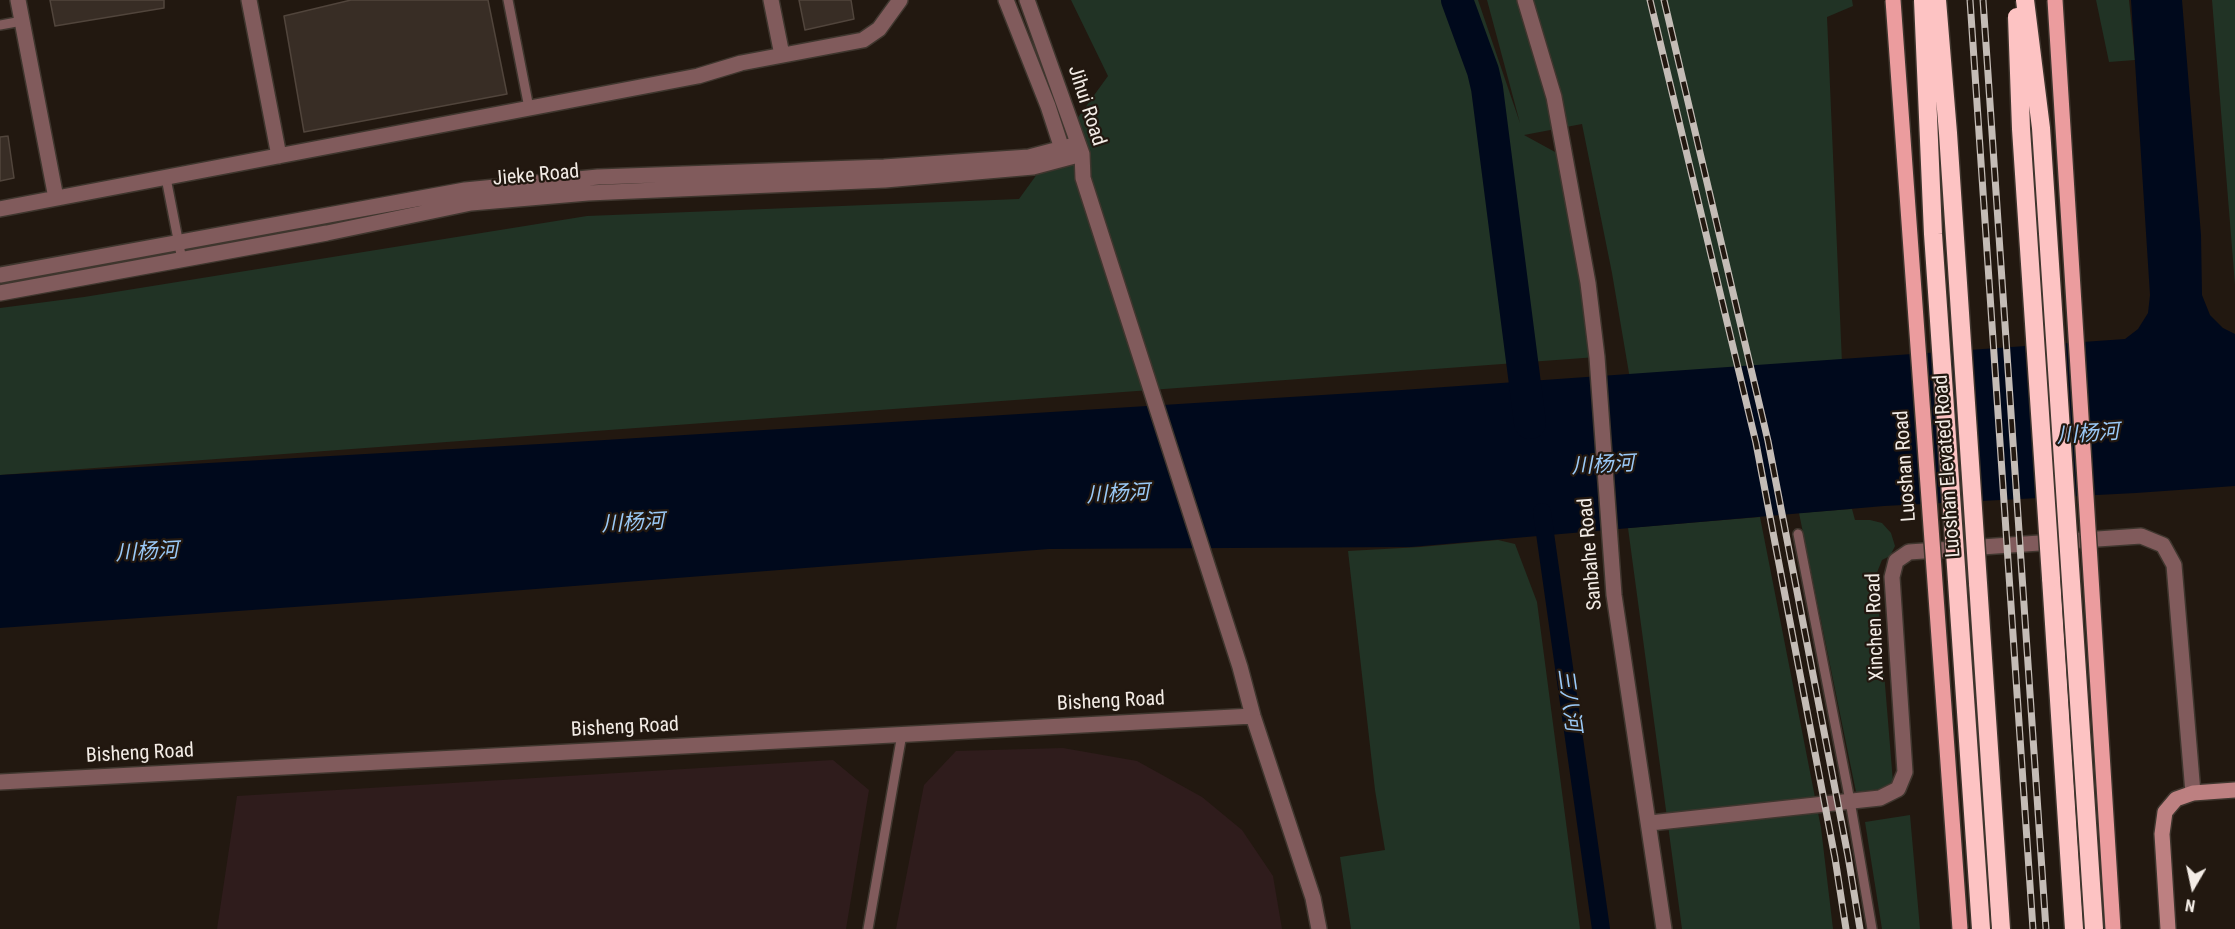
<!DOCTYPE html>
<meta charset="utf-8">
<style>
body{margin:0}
#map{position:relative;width:2235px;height:929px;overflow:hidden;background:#221810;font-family:"Roboto Condensed",sans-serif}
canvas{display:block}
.north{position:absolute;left:2163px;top:857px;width:60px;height:60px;-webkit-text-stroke:4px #221810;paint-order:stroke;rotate:189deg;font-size:16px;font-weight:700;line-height:24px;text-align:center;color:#f3ece6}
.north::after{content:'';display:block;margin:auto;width:21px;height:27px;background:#f3ece6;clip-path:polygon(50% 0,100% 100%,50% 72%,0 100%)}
</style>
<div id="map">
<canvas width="2235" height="929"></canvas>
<div class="north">N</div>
</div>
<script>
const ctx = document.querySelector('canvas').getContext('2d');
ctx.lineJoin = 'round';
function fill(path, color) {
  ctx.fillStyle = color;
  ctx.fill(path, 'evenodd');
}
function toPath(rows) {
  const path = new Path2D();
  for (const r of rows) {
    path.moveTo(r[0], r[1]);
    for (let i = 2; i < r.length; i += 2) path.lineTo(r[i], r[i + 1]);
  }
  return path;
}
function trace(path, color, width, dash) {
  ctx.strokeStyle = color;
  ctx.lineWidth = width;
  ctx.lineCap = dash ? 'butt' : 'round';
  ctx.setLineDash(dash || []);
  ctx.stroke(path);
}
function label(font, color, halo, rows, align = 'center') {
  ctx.font = font + ' "Roboto Condensed","Noto Sans SC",sans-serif';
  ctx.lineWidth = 4.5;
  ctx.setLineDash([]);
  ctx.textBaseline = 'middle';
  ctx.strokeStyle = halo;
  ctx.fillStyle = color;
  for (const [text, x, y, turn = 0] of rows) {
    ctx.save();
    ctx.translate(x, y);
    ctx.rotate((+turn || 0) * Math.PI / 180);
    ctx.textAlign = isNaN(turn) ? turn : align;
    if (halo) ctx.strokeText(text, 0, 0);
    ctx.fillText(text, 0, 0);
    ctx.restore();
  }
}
fill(toPath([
 [1063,748,1137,761,1202,797,1242,830,1273,876,1282,929,896,929,924,785,956,751],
 [833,760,869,790,846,929,217,929,237,796]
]), '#2f1c1c');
fill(toPath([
 [1071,0,1478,0,1520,123,1487,0,1852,0,1853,6,1827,17,1842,363,1631,385,1612,273,1582,124,1524,135,1566,158,1597,357,0,475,0,308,84,297,587,216,1019,199,1108,76],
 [2096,0,2129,0,2135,60,2109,62],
 [2212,0,2235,0,2235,285],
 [1852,509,1855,520,1870,520,1882,523,1891,533,1895,546,1890,556,1882,560,1876,575,1893,782,1881,789,1856,792,1799,513],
 [1760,517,1821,828,1833,929,1682,929,1628,528],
 [1498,540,1515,544,1537,602,1580,929,1351,929,1340,857,1385,850,1375,790,1348,551,1420,547],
 [1910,815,1920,929,1882,929,1865,822]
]), '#213325');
fill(toPath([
 [2131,0,2182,0,2201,235,2202,295,2210,315,2223,328,2235,334,2235,486,2136,493,1884,506,1411,547,1049,549,420,598,0,628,0,475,557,443,1402,390,2125,339,2138,329,2148,313,2150,295]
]), '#00091c');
trace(toPath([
 [1542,512,1601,929]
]), '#00091c', 18);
trace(toPath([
 [1457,0,1483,71,1487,88,1530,423]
]), '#00091c', 32);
const building = toPath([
 [50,0,164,0,164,8,55,26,50,0],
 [351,0,488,0,507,94,304,132,284,16,351,0],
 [799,0,851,0,854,19,805,30,799,0],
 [8,136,14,178,0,181,0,137,8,136]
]);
fill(building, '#382d25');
trace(building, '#51453c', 1.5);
const lane = toPath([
 [508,0,529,108],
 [0,25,22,21],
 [166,178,182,260],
 [1798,534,1850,801,1872,929],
 [868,929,902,734]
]);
const street = toPath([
 [18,0,56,198],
 [249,0,279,156],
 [771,0,782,55],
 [1006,0,1048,106,1065,158],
 [1027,0,1082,154,1083,178,1240,667,1253,716,1313,898,1319,929],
 [1525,0,1554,97,1588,283,1597,357,1614,595,1664,929],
 [0,209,698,76,741,63,863,40,879,29,900,0],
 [0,275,465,190,598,177,884,167,1029,157,1078,144],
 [0,293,327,233,471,203,588,193,885,180,1033,167,1082,154],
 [0,782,1253,716],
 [1650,823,1880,798,1898,789,1905,772,1892,577,1896,561,1909,552,2141,536,2163,545,2174,565,2193,793]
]);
const secondary = toPath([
 [2168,929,2162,834,2165,812,2176,799,2193,793,2235,790]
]);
const highway = toPath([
 [2051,578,2074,929],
 [1978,583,2001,929]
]);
trace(lane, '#3f362e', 12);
trace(street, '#3f362e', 18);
trace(secondary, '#3f362e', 18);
trace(highway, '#3f362e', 21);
trace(lane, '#815b5c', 9);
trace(street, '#815b5c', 15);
trace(secondary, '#bd8081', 15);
trace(highway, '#fdc3c3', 18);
const rail = toPath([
 [1650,0,1756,443,1835,858,1846,929],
 [1664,0,1768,441,1848,856,1860,929],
 [1970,0,2033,929],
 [1983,0,2046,929]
]);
trace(rail, '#c4bcb6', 7);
trace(rail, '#221810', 4.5, [14]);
const primaryBridge = toPath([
 [1893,0,1960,929],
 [2055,0,2113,929]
]);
const highwayBridge = toPath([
 [1923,0,1933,234,1981,929],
 [1937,0,1948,133,1978,583],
 [2025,0,2041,128,2094,929],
 [2017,17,2021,129,2051,578]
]);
trace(primaryBridge, '#3f362e', 18, []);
trace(highwayBridge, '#3f362e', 21, []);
trace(primaryBridge, '#eb9c9e', 15);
trace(highwayBridge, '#fdc3c3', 18);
label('20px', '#f3ece6', '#221810', [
 ["Jihui Road",1086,106,72],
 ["Jieke Road",536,176,-5],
 ["Luoshan Road",1906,466,-94],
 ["Luoshan Elevated Road",1948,466,-94],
 ["Sanbahe Road",1591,554,-95],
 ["Xinchen Road",1876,627,-92],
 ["Bisheng Road",1111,702,-3],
 ["Bisheng Road",625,728,-3],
 ["Bisheng Road",140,754,-3]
]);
label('italic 21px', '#9bcaf8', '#221810', [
 ["川杨河",2088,435,-4],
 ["川杨河",1603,466,-3],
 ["川杨河",1118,495,-3],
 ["川杨河",633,524,-3],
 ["川杨河",147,553,-3],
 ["三八河",1568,700,82]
]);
</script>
